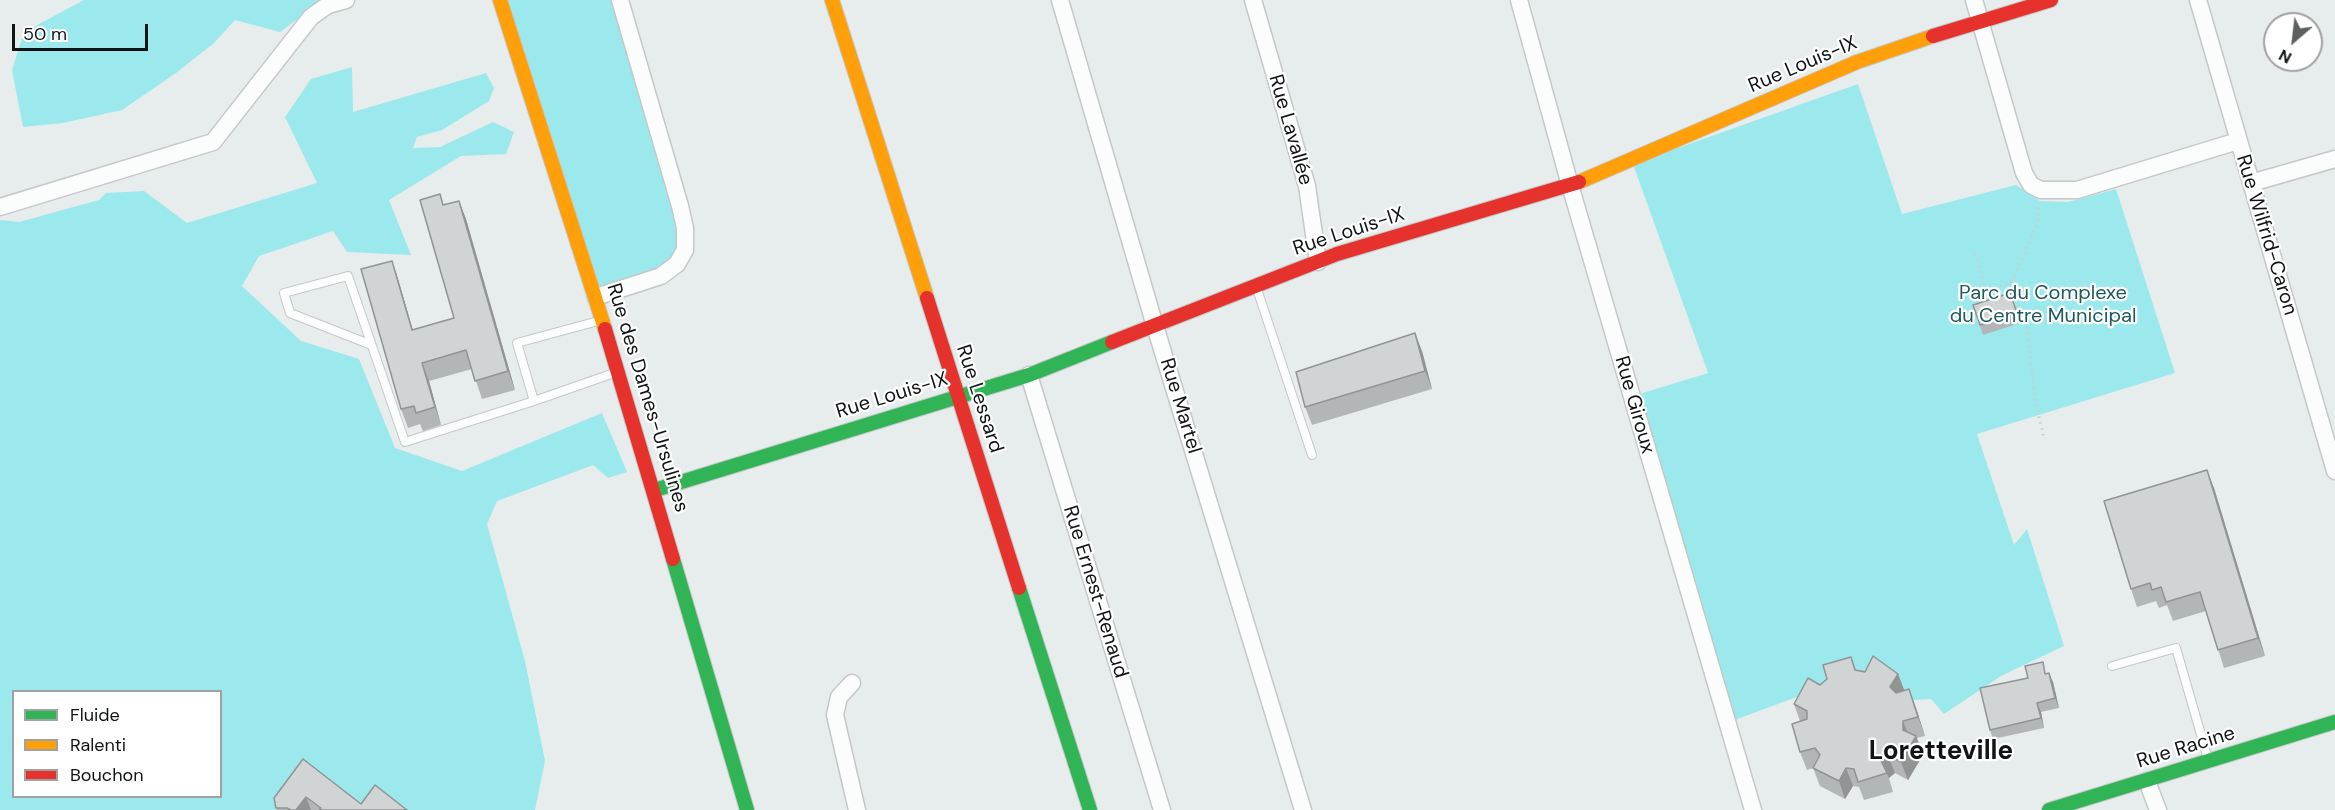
<!DOCTYPE html>
<meta charset="utf-8">
<style>
body{margin:0}
#map{position:relative;width:2335px;height:810px;overflow:hidden;background:#e7ecec;font-family:"DM Sans",sans-serif}
canvas{display:block}
.legend{position:absolute;left:12px;top:690px;width:210px;height:108px;box-sizing:border-box;background:#fff;border:2px solid #a0a1a1;margin:0;padding:8px 10px;list-style:none;font-size:18px;color:#111415}
.legend li{display:flex;align-items:center;gap:12px;height:30px}
.legend b{width:30px;border:2px solid #a0a1a1}
.north{position:absolute;left:2263px;top:12px;width:60px;height:60px;box-sizing:border-box;background:#fff;border:2px solid #a0a1a1;border-radius:50%;rotate:208deg;font-size:16px;font-weight:700;line-height:24px;text-align:center;color:#111415}
.north::after{content:'';display:block;margin:auto;width:21px;height:27px;background:#5c6060;clip-path:polygon(50% 0,100% 100%,50% 72%,0 100%)}
.scale{position:absolute;left:12px;top:24px;width:136px;height:27px;box-sizing:border-box;border:3px solid #111415;border-top:0;padding-left:8px;font-size:18px;line-height:21px;white-space:nowrap;color:#111415;-webkit-text-stroke:4px #fff;paint-order:stroke}
</style>
<div id="map">
<canvas width="2335" height="810"></canvas>
<ul class="legend">
<li><b style="height:8px;background:#30b455"></b>Fluide</li>
<li><b style="height:8px;background:#ff9f0a"></b>Ralenti</li>
<li><b style="height:8px;background:#e5322d"></b>Bouchon</li>
</ul>
<div class="north">N</div>
<div class="scale">50 m</div>
</div>
<script>
const ctx = document.querySelector('canvas').getContext('2d');
ctx.lineJoin = 'round';
function fill(path, color) {
  ctx.fillStyle = color;
  ctx.fill(path, 'evenodd');
}
function toPath(rows) {
  const path = new Path2D();
  for (const r of rows) {
    path.moveTo(r[0], r[1]);
    for (let i = 2; i < r.length; i += 2) path.lineTo(r[i], r[i + 1]);
  }
  return path;
}
function trace(path, color, width, dash) {
  ctx.strokeStyle = color;
  ctx.lineWidth = width;
  ctx.lineCap = dash ? 'butt' : 'round';
  ctx.setLineDash(dash || []);
  ctx.stroke(path);
}
function label(font, color, halo, rows, align = 'center') {
  ctx.font = font + ' "DM Sans",sans-serif';
  ctx.lineWidth = 4.5;
  ctx.setLineDash([]);
  ctx.textBaseline = 'middle';
  ctx.strokeStyle = halo;
  ctx.fillStyle = color;
  for (const [text, x, y, turn = 0] of rows) {
    ctx.save();
    ctx.translate(x, y);
    ctx.rotate((+turn || 0) * Math.PI / 180);
    ctx.textAlign = isNaN(turn) ? turn : align;
    if (halo) ctx.strokeText(text, 0, 0);
    ctx.fillText(text, 0, 0);
    ctx.restore();
  }
}
fill(toPath([
 [84,0,323,0,280,32,235,20,214,43,176,73,122,110,63,123,23,127,12,70,24,32],
 [500,0,620,0,680,206,677,264,596,297],
 [352,67,353,112,486,73,494,88,489,101,442,130,417,137,413,148,440,147,493,122,514,132,506,154,461,156,389,200,411,255,347,252,333,231,259,256,242,286,301,341,359,359,395,448,462,471,602,413,627,472,608,478,593,465,497,501,487,524,525,661,545,761,535,810,0,810,0,220,19,222,99,200,106,193,144,191,187,223,317,183,285,117,311,79],
 [14,692,220,692,220,796,14,796],
 [1858,84,1902,214,2016,185,2040,201,2068,202,2116,189,2175,373,1977,434,2014,545,2027,529,2064,646,2001,676,1944,714,1931,699,1913,700,1864,672,1732,721,1633,396,1708,373,1633,164]
]), '#9ce9ed');
const lane = toPath([
 [1256,286,1312,455],
 [602,320,517,343,534,401,617,372],
 [369,344,290,313,284,293,348,276,405,442,534,401],
 [2112,666,2176,648,2208,759]
]);
const street = toPath([
 [1060,0,1155,326,1303,810],
 [1253,0,1307,186,1318,262],
 [1519,0,1570,185,1753,810],
 [1974,0,2024,173,2031,185,2041,190,2077,190,2238,141],
 [2198,0,2335,471],
 [2251,183,2335,159],
 [0,207,213,142,311,17,328,5,346,0],
 [596,297,661,276,677,264,685,250,685,228,680,206,620,0],
 [1029,375,1162,810],
 [852,683,839,697,835,715,857,810],
 [2147,781,2158,810]
]);
const fast = toPath([
 [655,490,1029,375,1112,342],
 [673,559,747,810],
 [1019,588,1090,810],
 [2049,810,2335,722]
]);
const slow = toPath([
 [500,0,605,329],
 [832,0,927,298],
 [1579,182,1857,62,1933,36]
]);
const jam = toPath([
 [1933,36,2051,0],
 [927,298,1019,588],
 [605,329,673,559],
 [1112,342,1337,254,1579,182]
]);
trace(lane, '#c5c8c8', 10);
trace(street, '#c5c8c8', 19);
trace(fast, '#c5c8c8', 16);
trace(slow, '#c5c8c8', 16);
trace(jam, '#c5c8c8', 16);
trace(toPath([
 [1975,254,1986,291],
 [2011,282,2027,329,2035,399,2044,438],
 [1978,295,2011,282,2037,225,2039,207]
]), '#cdcdcd', 3, [1.5, 4.5]);
trace(lane, '#fbfcfc', 8);
trace(street, '#fbfcfc', 16);
trace(fast, '#30b455', 14);
trace(slow, '#ff9f0a', 14);
trace(jam, '#e5322d', 14);
fill(toPath([
 [459,201,466,219,515,390,482,399,472,369,429,381,441,425,423,431,420,424,408,428,401,409,392,261,398,279,413,330,454,318,444,205],
 [2010,293,2020,323,1983,335,1973,305],
 [1422,351,1432,389,1312,425,1305,407],
 [2214,488,2265,656,2224,668,2206,611,2173,621,2167,605,2159,608,2156,601,2137,607,2131,589],
 [1851,657,1856,670,1898,674,1904,691,1916,708,1925,736,1917,738,1923,755,1908,780,1895,773,1889,778,1893,792,1864,800,1859,787,1853,786,1845,799,1820,786,1813,768,1807,770,1800,752,1800,721,1794,704,1820,685],
 [2047,673,2053,682,2059,708,2041,712,2044,728,1993,739,1990,730],
 [303,759,361,804,407,810,277,810,276,808]
]), '#b3b6b6');
fill(toPath([
 [459,201,466,219,515,390,508,371],
 [392,261,398,279,418,349,412,330],
 [1415,333,1422,351,1432,389,1425,371],
 [422,363,429,381,441,425,435,407],
 [2207,470,2214,488,2265,656,2258,638],
 [2049,673,2053,682,2059,708,2055,698],
 [1898,674,1905,692,1897,705,1890,687],
 [1909,689,1916,708,1925,736,1918,717],
 [2037,703,2041,712,2044,728,2041,718],
 [1903,721,1910,739,1903,730],
 [1916,736,1923,755,1908,780,1901,762],
 [1888,755,1895,773,1889,778,1881,761],
 [1846,768,1853,786,1845,799,1839,781],
 [306,797,311,810,296,810]
]), '#929494');
const building = toPath([
 [440,194,443,205,459,201,508,371,475,381,466,350,422,363,435,407,416,413,414,406,401,409,361,269,392,261,412,330,454,318,420,200,440,194],
 [2010,293,2017,313,1980,325,1973,305,2010,293],
 [1415,333,1425,371,1305,407,1296,372,1415,333],
 [2207,470,2258,638,2218,650,2200,592,2166,602,2161,587,2152,590,2150,583,2131,589,2104,501,2207,470],
 [1873,656,1898,674,1890,687,1896,693,1909,689,1918,717,1903,721,1903,730,1916,736,1901,762,1888,755,1881,761,1887,773,1858,782,1854,769,1846,768,1839,781,1813,768,1820,755,1815,748,1800,752,1792,724,1807,719,1807,711,1794,704,1808,678,1820,685,1827,679,1823,665,1851,657,1855,670,1865,672,1873,656],
 [2043,662,2045,674,2049,673,2055,698,2037,703,2041,718,1990,730,1980,688,2028,678,2025,666,2043,662],
 [303,759,361,804,375,785,407,810,319,810,321,808,306,797,296,810,291,810,287,808,276,808,274,798,303,759]
]);
fill(building, '#d0d4d4');
trace(building, '#929494', 1.5);
label('20px', '#111415', '#fff', [
 ["Rue Louis-IX",1803,65,-23],
 ["Rue Lavallée",1290,130,74],
 ["Rue Louis-IX",1349,232,-18],
 ["Rue Wilfrid-Caron",2266,235,73],
 ["Rue Louis-IX",892,396,-17],
 ["Rue des Dames-Ursulines",647,398,73],
 ["Rue Lessard",979,399,72],
 ["Rue Giroux",1634,405,74],
 ["Rue Martel",1180,406,73],
 ["Rue Ernest-Renaud",1095,592,73],
 ["Rue Racine",2186,748,-17]
]);
label('20px', '#205a5d', '#fff', [
 ["Parc du Complexe",2043,294],
 ["du Centre Municipal",2043,317]
]);
label('bold 26px', '#111415', '#fff', [
 ["Loretteville",1941,752]
]);
</script>
